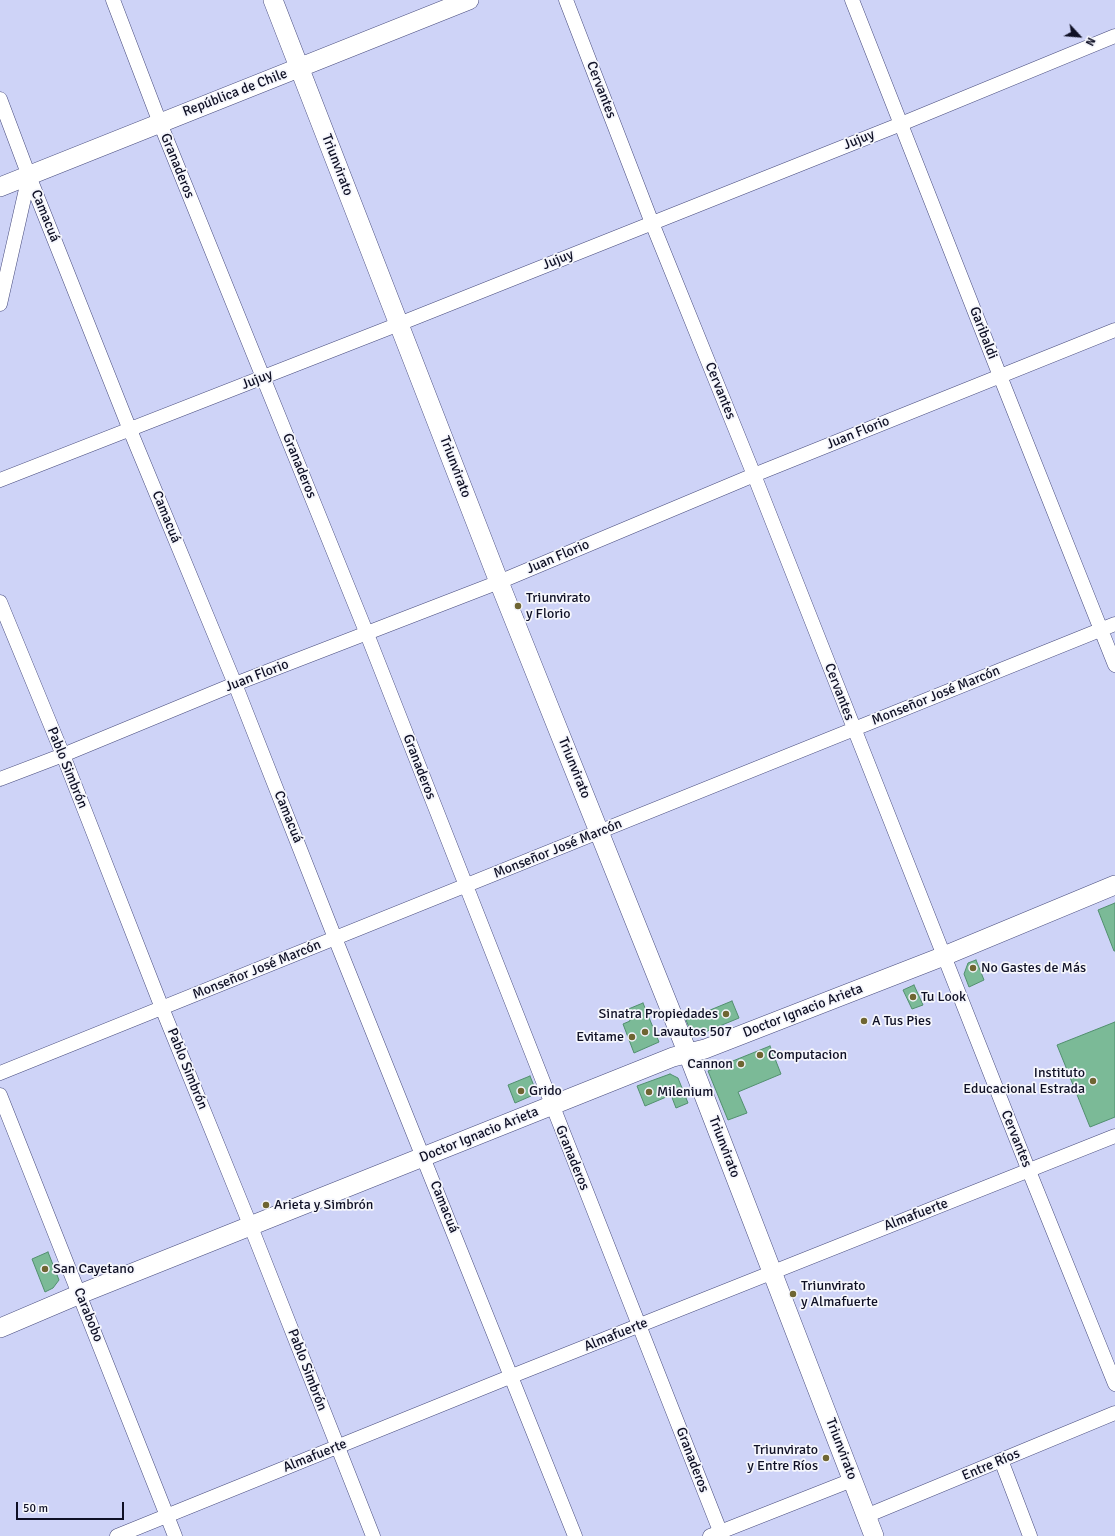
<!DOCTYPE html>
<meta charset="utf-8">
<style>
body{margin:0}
#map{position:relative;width:1115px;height:1536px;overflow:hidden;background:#ced3f7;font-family:Signika,sans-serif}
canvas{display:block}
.north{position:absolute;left:1059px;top:16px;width:40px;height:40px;-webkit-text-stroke:3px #f5f6fc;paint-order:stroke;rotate:116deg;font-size:11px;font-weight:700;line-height:16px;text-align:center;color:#0f1025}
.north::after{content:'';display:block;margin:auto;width:14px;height:18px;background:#0f1025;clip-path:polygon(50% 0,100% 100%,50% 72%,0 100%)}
.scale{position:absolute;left:16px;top:1502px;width:108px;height:18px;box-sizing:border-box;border:2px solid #0f1025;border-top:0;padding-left:5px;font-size:12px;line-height:14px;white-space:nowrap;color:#0f1025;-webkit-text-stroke:3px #f5f6fc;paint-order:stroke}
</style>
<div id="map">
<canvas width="1115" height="1536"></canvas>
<div class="north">N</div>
<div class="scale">50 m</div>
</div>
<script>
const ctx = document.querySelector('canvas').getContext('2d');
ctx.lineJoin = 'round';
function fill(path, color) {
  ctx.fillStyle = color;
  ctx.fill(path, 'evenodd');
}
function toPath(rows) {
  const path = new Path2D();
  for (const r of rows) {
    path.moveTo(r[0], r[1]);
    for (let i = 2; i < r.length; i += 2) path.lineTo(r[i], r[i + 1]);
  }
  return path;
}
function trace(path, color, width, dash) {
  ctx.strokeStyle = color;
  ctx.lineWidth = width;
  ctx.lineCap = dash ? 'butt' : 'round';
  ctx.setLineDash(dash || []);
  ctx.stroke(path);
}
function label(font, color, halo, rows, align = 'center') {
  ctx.font = font + ' Signika,sans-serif';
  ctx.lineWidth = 3.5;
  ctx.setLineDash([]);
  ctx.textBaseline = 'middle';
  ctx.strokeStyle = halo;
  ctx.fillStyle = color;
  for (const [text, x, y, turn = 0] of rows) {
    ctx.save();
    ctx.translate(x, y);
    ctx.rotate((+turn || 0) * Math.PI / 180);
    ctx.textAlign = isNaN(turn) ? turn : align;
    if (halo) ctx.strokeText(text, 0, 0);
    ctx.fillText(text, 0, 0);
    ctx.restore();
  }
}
const building = toPath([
 [1115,903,1115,951,1114,951,1098,910,1115,903],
 [976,960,984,980,969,987,964,974,968,963,976,960],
 [914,985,923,1005,912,1009,903,990,914,985],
 [732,1001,739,1018,693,1037,686,1020,732,1001],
 [643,1003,659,1042,634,1053,623,1024,630,1021,626,1010,643,1003],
 [1115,1022,1115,1117,1090,1127,1057,1045,1115,1022],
 [770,1046,781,1074,738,1092,747,1113,728,1120,708,1071,770,1046],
 [670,1074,678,1078,688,1103,676,1108,671,1095,645,1106,637,1086,670,1074],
 [530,1076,534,1086,531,1096,515,1103,508,1085,530,1076],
 [48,1252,59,1280,53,1288,45,1292,32,1259,48,1252]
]);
fill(building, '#7bba97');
trace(building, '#518f6e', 1);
const street = toPath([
 [113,0,160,123,367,634,722,1536],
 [566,0,652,223,754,475,1029,1171,1115,1384],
 [852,0,1000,376,1115,665],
 [0,99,29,176,130,430,235,684,335,938,575,1536],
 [0,304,29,176],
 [0,480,399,324,901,124,1115,36],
 [0,602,63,755,162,1008,251,1227,373,1536],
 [0,779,63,755,235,684,499,582,754,475,1115,330],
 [0,1073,1115,624],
 [0,1095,175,1536],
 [1001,1460,1030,1536],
 [866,1516,1115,1413],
 [117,1536,512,1376,1115,1136],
 [710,1536,852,1480]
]);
const secondary = toPath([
 [273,0,499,582,688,1054,874,1536],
 [0,187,469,0],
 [0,1328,80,1294,673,1057,705,1049,944,956,1115,885]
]);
trace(street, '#474b7d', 15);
trace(secondary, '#474b7d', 20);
trace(street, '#fff', 14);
trace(secondary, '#fff', 19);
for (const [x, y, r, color] of [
 [518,606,4,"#6f6532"],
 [973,968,4,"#6f6532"],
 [913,997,4,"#6f6532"],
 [726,1014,4,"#6f6532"],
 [864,1021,4,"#6f6532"],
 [645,1032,4,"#6f6532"],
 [632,1037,4,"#6f6532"],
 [760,1055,4,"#6f6532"],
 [741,1064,4,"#6f6532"],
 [1093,1081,4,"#6f6532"],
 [521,1091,4,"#6f6532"],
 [649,1092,4,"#6f6532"],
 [266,1205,4,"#6f6532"],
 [45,1269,4,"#6f6532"],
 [793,1294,4,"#6f6532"],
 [826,1458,4,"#6f6532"]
]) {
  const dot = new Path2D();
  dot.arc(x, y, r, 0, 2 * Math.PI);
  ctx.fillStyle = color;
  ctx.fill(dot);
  trace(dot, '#f5f6fc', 1.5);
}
label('14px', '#0f1025', '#f5f6fc', [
 ["Cervantes",601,90,69],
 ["República de Chile",235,93,-21],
 ["Jujuy",859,140,-22],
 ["Triunvirato",337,165,69],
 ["Granaderos",177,166,68],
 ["Camacuá",45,216,68],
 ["Jujuy",558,260,-22],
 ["Garibaldi",983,333,69],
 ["Jujuy",257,380,-21],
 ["Cervantes",720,391,68],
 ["Juan Florio",858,433,-22],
 ["Granaderos",299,466,68],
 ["Triunvirato",455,467,69],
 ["Camacuá",166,517,68],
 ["Juan Florio",558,557,-23],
 ["Juan Florio",257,676,-21],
 ["Cervantes",839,692,69],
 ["Monseñor José Marcón",936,696,-22],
 ["Granaderos",419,767,69],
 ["Pablo Simbrón",67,768,68],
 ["Triunvirato",574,768,68],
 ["Camacuá",288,817,68],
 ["Monseñor José Marcón",558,849,-22],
 ["Monseñor José Marcón",257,970,-22],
 ["Doctor Ignacio Arieta",803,1011,-21],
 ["Pablo Simbrón",187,1069,68],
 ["Doctor Ignacio Arieta",479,1135,-22],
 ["Cervantes",1016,1139,68],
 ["Triunvirato",724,1147,69],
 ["Granaderos",572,1158,68],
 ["Camacuá",444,1207,68],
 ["Almafuerte",916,1215,-21],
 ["Carabobo",88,1315,68],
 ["Almafuerte",616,1335,-22],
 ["Pablo Simbrón",307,1370,69],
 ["Triunvirato",841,1449,69],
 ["Almafuerte",315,1456,-22],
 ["Granaderos",692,1460,69],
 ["Entre Ríos",991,1465,-23]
]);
label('14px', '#0f1025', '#f5f6fc', [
 ["Triunvirato",526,598],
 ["y Florio",526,614],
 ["No Gastes de Más",981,968],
 ["Tu Look",921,997],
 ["Sinatra Propiedades",718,1014,"right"],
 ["A Tus Pies",872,1021],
 ["Lavautos 507",653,1032],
 ["Evitame",624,1037,"right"],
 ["Computacion",768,1055],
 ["Cannon",733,1064,"right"],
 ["Instituto",1085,1073,"right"],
 ["Educacional Estrada",1085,1089,"right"],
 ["Grido",529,1091],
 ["Milenium",657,1092],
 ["Arieta y Simbrón",274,1205],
 ["San Cayetano",53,1269],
 ["Triunvirato",801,1286],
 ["y Almafuerte",801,1302],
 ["Triunvirato",818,1450,"right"],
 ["y Entre Ríos",818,1466,"right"]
], 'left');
</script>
